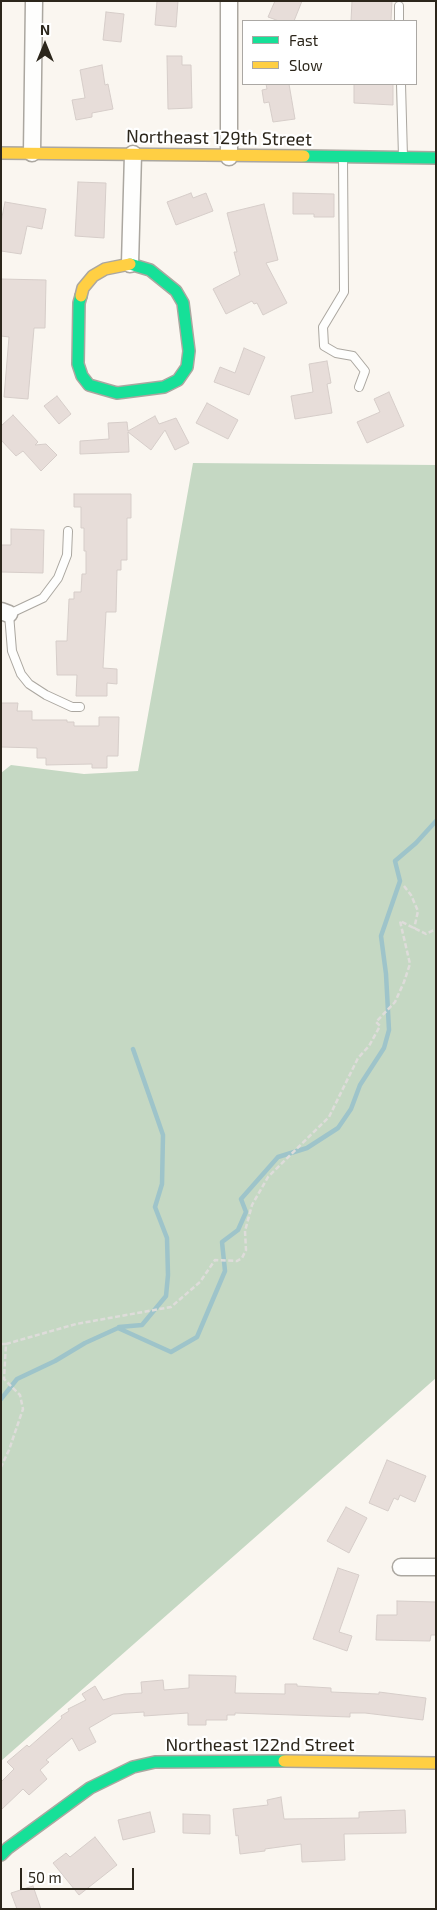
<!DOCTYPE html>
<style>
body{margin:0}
#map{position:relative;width:437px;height:1910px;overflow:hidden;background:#faf6f0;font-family:"Exo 2",sans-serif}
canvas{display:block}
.frame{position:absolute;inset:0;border:2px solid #2c261b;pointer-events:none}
.legend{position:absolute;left:242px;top:20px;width:175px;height:65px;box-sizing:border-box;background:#fff;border:1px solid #aba8a4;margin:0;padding:6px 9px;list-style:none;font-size:15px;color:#2c261b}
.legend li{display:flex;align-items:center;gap:10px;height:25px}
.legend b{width:25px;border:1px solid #aba8a4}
.north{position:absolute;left:20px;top:20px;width:50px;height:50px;-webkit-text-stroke:4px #fff;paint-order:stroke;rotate:0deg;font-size:14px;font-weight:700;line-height:20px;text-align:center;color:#2c261b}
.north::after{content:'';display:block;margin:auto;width:18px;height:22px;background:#2c261b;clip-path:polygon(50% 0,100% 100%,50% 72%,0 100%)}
.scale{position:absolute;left:20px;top:1868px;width:114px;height:22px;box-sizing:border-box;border:2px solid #2c261b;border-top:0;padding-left:6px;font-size:15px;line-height:18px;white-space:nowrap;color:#2c261b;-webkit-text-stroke:4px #fff;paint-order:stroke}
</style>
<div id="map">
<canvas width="437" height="1910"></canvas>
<div class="frame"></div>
<ul class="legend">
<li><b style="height:6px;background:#16e098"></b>Fast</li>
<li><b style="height:6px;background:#ffcf43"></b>Slow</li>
</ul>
<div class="north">N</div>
<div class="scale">50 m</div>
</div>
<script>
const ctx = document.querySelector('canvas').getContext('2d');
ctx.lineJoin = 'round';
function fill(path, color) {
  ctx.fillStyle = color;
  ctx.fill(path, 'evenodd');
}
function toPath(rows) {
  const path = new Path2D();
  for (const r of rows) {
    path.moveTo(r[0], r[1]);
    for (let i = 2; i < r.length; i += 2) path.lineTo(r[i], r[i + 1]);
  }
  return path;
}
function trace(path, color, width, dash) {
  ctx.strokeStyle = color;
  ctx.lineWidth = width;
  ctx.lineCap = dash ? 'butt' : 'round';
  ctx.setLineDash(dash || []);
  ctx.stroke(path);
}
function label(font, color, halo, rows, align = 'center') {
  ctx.font = font + ' "Exo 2",sans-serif';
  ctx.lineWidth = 4.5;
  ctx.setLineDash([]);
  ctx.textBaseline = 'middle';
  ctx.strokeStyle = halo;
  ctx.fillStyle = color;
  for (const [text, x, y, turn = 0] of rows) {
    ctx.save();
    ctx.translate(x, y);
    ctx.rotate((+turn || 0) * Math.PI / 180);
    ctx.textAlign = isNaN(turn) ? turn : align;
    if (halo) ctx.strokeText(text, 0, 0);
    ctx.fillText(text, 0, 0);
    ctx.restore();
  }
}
fill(toPath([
 [193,463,436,465,436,1378,1,1761,1,773,11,765,84,774,138,771]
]), '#c5d8c3');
trace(toPath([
 [119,1327,142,1325,166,1296,168,1275,167,1238,155,1207,162,1184,163,1135,133,1049],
 [1,1399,17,1379,55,1361,85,1343,118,1328,171,1352,197,1337,225,1271,222,1242,238,1230,246,1212,241,1199,278,1157,307,1148,338,1128,351,1109,360,1085,384,1048,389,1030,386,974,381,936,400,881,395,861,416,843,436,821]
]), '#9ec4ca', 4.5);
const building = toPath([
 [157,1,178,1,176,27,155,25,157,1],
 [275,1,302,1,294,21,279,21,268,17,275,1],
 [352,1,392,1,391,21,351,21,352,1],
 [106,12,124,14,121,42,103,40,106,12],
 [167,56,182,56,182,65,191,65,192,108,168,109,167,56],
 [102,65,105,85,108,84,113,109,92,113,92,117,76,120,72,100,85,98,80,70,102,65],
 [266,84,289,84,295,119,273,122,269,102,264,103,262,90,267,89,266,84],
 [354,84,393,84,393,105,354,103,354,84],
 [78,182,106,183,104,238,75,236,78,182],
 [191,193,193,198,206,193,213,211,176,225,167,202,191,193],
 [293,193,334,194,334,217,314,217,314,214,293,214,293,193],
 [5,202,46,209,42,229,27,226,21,254,1,251,1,222,5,202],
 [264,204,278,260,266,263,287,303,263,315,257,303,254,304,252,301,226,314,213,289,240,275,234,252,237,252,227,213,264,204],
 [1,279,46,280,45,328,34,328,28,399,4,397,9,337,1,336,1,279],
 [244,348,265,357,249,395,214,382,220,367,235,373,244,348],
 [327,361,331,383,327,384,332,413,295,419,291,396,313,392,309,364,327,361],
 [389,392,404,426,367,443,357,422,380,412,374,399,389,392],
 [57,396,71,414,59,424,44,406,57,396],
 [207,403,238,420,228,439,196,423,207,403],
 [13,415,38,442,35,445,46,444,57,455,41,471,23,451,16,456,1,440,1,426,13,415],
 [155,416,159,424,176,418,189,443,175,450,165,430,151,450,128,432,129,452,80,454,80,441,109,439,108,423,127,422,128,431,155,416],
 [74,494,131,494,131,518,127,518,127,560,121,560,121,570,117,570,116,612,106,612,103,668,117,669,117,684,107,683,107,696,76,696,77,675,57,675,56,641,67,641,69,599,74,599,74,592,81,592,82,574,86,574,86,551,84,551,84,528,81,528,81,507,74,507,74,494],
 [11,529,44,530,43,573,1,572,1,545,11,545,11,529],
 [1,703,18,703,17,711,32,711,32,720,67,720,67,722,74,722,74,726,99,726,99,717,119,717,118,756,107,756,107,768,92,768,92,764,46,765,46,758,37,758,37,748,1,747,1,703],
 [387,1460,426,1476,415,1502,400,1495,398,1500,394,1498,388,1511,369,1503,387,1460],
 [346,1507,367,1518,349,1553,327,1541,346,1507],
 [338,1568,359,1575,339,1632,352,1636,347,1651,313,1639,338,1568],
 [397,1601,436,1602,436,1635,431,1635,430,1641,376,1640,377,1615,397,1615,397,1601],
 [189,1675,236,1676,235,1693,285,1694,285,1684,297,1684,297,1686,331,1688,331,1692,379,1694,379,1692,426,1698,423,1720,365,1713,350,1713,350,1717,235,1713,235,1715,227,1715,227,1720,206,1720,206,1725,188,1725,188,1713,144,1716,144,1712,113,1714,89,1728,96,1742,79,1751,72,1738,46,1760,49,1762,40,1770,47,1779,29,1795,23,1789,1,1810,1,1782,14,1769,7,1762,27,1745,29,1747,62,1718,61,1716,69,1711,68,1709,86,1700,82,1694,95,1686,103,1700,124,1694,142,1693,141,1682,163,1680,164,1690,189,1688,189,1675],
 [281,1797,284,1819,359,1818,359,1812,405,1810,406,1833,344,1834,345,1860,302,1862,301,1844,265,1849,265,1851,240,1854,238,1835,236,1836,233,1809,268,1805,267,1800,281,1797],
 [150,1812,155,1832,123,1840,118,1820,150,1812],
 [183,1814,210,1815,210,1834,183,1833,183,1814],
 [95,1837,117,1865,79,1895,53,1863,66,1853,70,1857,95,1837],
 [33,1886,41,1909,17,1909,11,1893,33,1886]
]);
fill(building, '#e7ddd9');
trace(building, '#d6cdc9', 1);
const lane = toPath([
 [399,21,399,6],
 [401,84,403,157],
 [343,158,344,292,323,327,324,346,336,353,353,356,365,371,359,387],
 [68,531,67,555,58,578,43,598,9,614,12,651,21,674,29,684,46,695,72,707,80,707]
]);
const street = toPath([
 [32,153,34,1],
 [229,157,229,1],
 [130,264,133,154],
 [1,611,9,614],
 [401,1567,436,1567]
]);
const fast = toPath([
 [304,156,436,158],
 [81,296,79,303,78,364,82,376,89,385,117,393,164,387,178,380,187,367,189,351,183,303,176,291,150,270,130,264],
 [1,1855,8,1848,90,1788,133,1767,155,1762,284,1761]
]);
const slow = toPath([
 [1,153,304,156],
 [81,296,83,288,93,276,105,269,130,264],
 [284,1761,436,1763]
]);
trace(lane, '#aba7a0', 10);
trace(street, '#aba7a0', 19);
trace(fast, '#aba7a0', 14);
trace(slow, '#aba7a0', 14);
trace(toPath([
 [404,886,411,895,418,911,414,929],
 [1,1344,6,1344,4,1379,20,1395,23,1409,9,1450,1,1467],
 [6,1344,76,1324,171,1307,200,1282,215,1260,237,1261,242,1258,246,1250,245,1231,252,1205,268,1177,329,1117,358,1058,369,1046,380,1026,376,1022,395,1002,404,982,410,964,400,921,426,934,436,929]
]), '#dedcda', 2.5, [5, 2.5]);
trace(lane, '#fefefd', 8);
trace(street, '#fefefd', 16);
trace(fast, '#16e098', 11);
trace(slow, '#ffcf43', 11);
label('18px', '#2c261b', '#fff', [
 ["Northeast 129th Street",219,138,1],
 ["Northeast 122nd Street",260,1745]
]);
</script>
